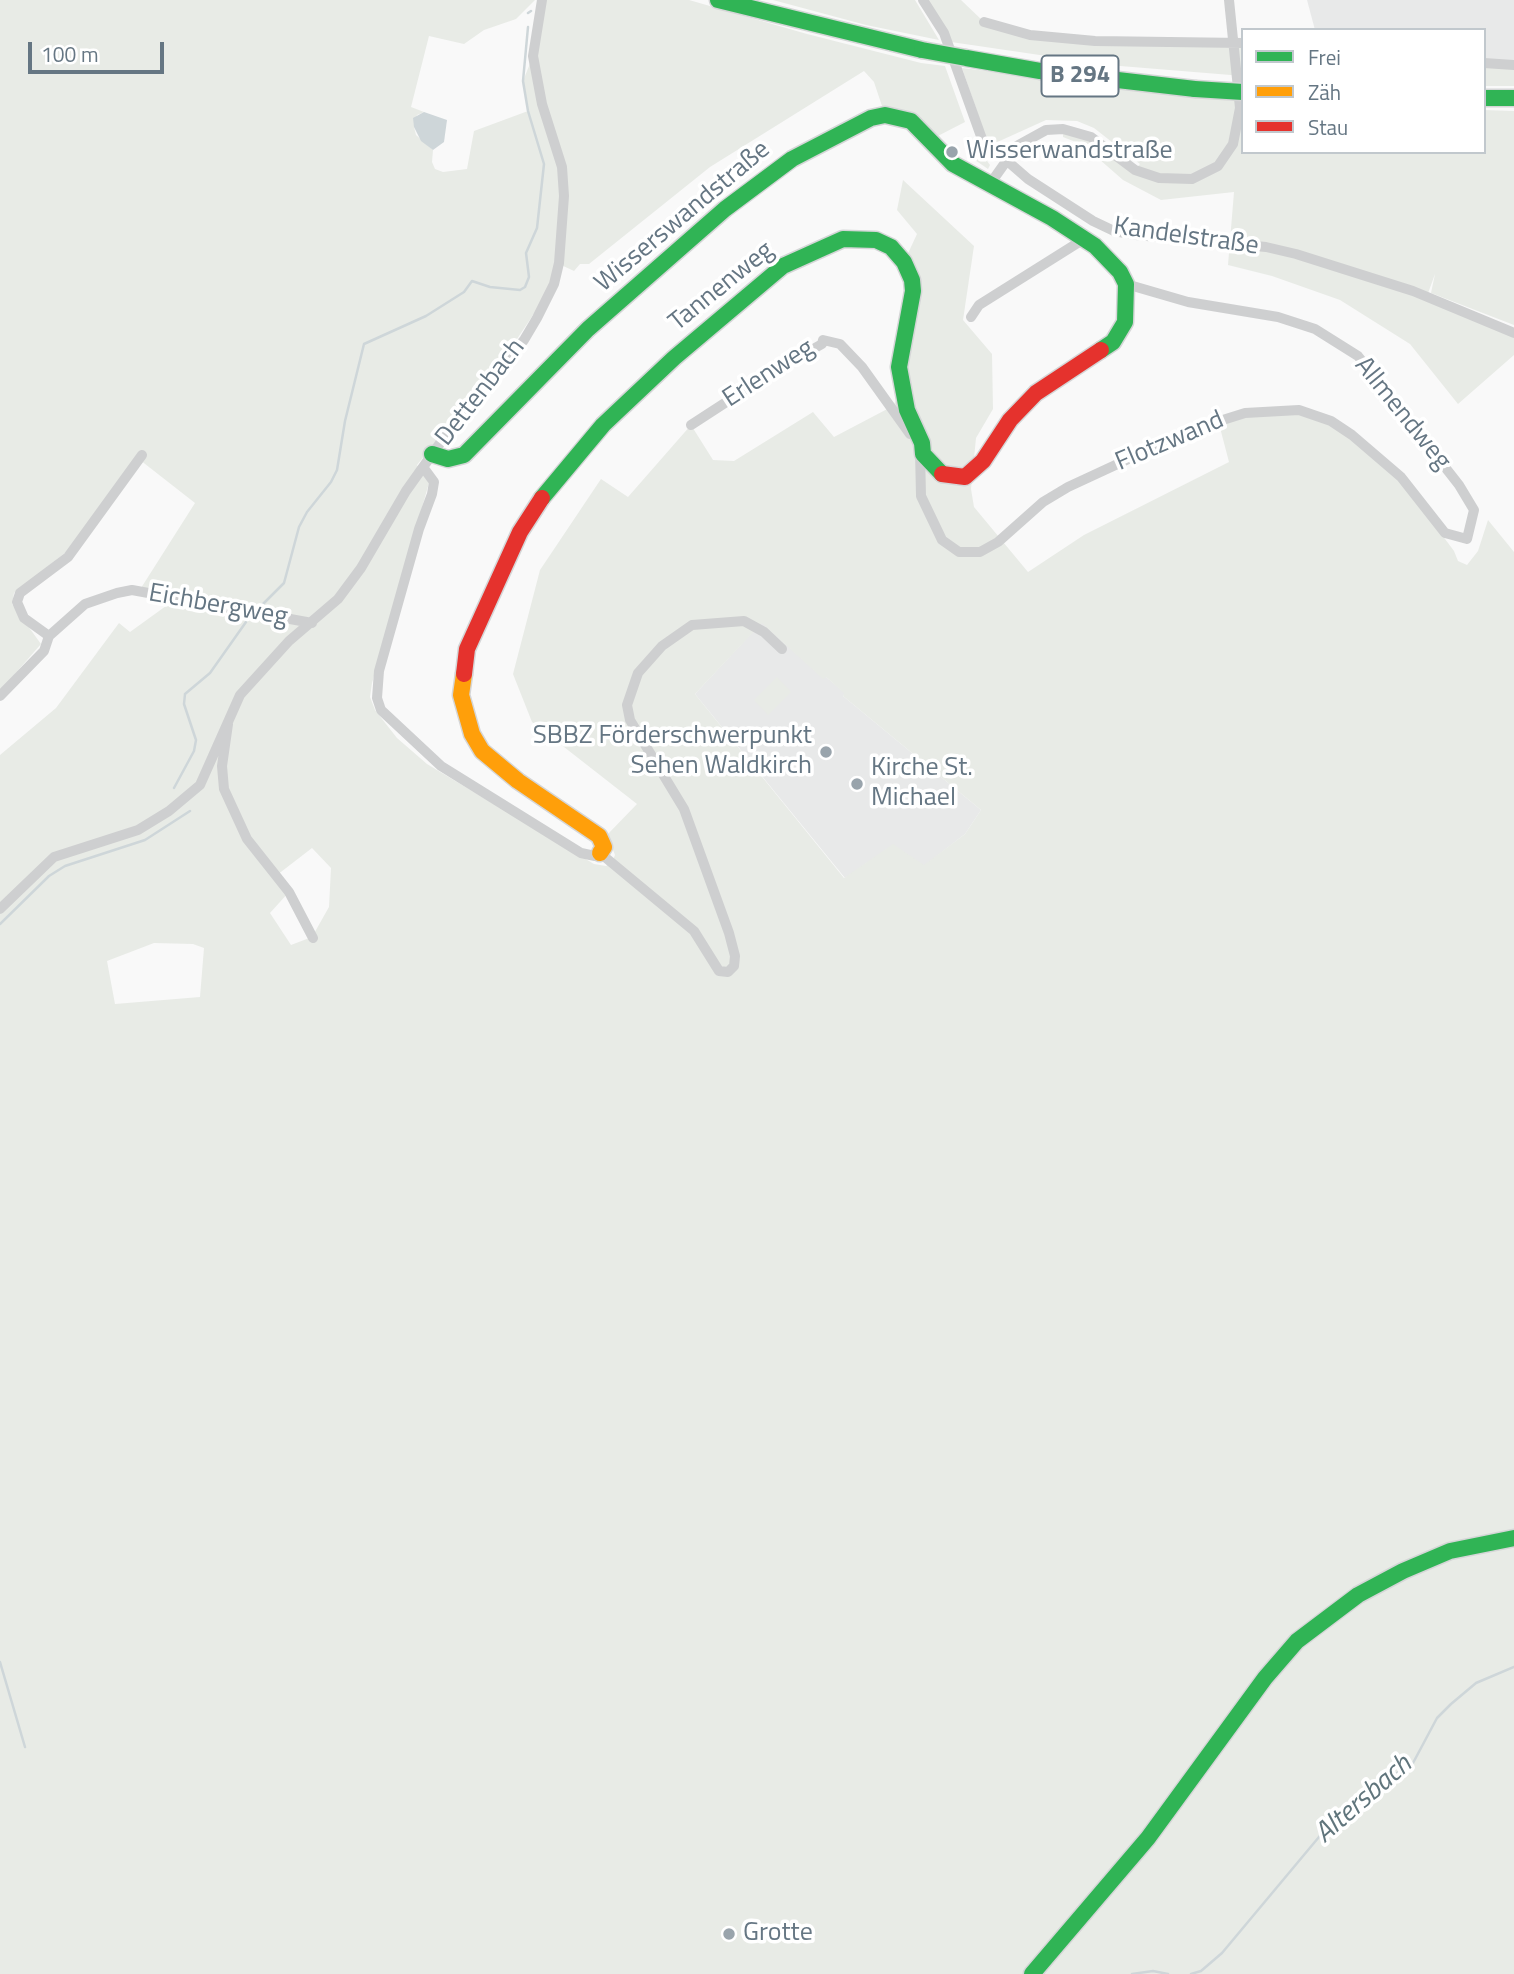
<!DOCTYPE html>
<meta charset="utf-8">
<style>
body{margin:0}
#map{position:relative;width:1514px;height:1974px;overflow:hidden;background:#f9f9f9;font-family:"Titillium Web",sans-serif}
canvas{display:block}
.legend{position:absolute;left:1241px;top:28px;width:245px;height:126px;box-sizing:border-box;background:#fff;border:2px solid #c1c8cd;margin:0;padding:9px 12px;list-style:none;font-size:21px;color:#657683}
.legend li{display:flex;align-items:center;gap:14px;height:35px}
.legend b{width:35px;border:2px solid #c1c8cd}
.scale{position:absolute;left:28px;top:42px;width:136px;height:32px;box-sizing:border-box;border:4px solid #657683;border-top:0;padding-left:9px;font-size:21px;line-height:24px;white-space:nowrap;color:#657683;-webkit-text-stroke:5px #fff;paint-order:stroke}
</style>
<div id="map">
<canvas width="1514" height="1974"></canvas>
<ul class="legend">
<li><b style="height:9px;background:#30b455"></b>Frei</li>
<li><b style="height:9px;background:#ff9f0a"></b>Zäh</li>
<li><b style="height:9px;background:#e5322d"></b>Stau</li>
</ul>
<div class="scale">100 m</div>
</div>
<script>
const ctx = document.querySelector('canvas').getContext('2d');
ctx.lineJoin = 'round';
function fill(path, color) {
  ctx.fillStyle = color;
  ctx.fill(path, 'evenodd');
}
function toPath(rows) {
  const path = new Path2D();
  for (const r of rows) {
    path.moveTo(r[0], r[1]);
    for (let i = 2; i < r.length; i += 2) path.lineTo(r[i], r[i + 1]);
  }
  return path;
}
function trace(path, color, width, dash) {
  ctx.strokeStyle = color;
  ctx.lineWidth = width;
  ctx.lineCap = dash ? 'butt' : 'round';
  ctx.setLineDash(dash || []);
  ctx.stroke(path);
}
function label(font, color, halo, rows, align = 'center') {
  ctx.font = font + ' "Titillium Web",sans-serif';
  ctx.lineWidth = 7;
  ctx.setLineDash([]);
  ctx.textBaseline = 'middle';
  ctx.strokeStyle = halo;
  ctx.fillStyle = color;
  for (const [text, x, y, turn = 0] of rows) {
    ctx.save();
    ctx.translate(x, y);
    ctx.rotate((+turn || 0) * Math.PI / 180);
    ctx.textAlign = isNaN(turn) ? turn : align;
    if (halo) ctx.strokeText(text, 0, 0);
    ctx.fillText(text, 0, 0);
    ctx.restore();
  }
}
fill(toPath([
 [1307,0,1514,0,1514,65,1484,63,1484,30,1315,30],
 [762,622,823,678,825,676,845,693,843,696,981,810,965,834,924,866,893,845,845,878,695,694]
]), '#e8e9e9');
fill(toPath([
 [0,0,535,0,516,19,484,30,464,44,429,36,411,107,424,112,417,115,414,127,416,135,433,150,432,162,435,169,443,172,467,169,474,131,528,111,523,81,533,56,542,0,689,0,807,34,921,63,945,66,965,122,932,139,885,115,874,82,864,71,710,167,589,264,580,264,574,271,559,264,541,303,517,339,417,465,429,483,372,683,370,697,375,710,397,738,427,764,594,864,606,866,612,862,615,855,607,835,637,804,532,722,513,674,540,570,601,479,628,497,691,425,713,460,734,461,813,412,834,437,893,406,901,391,913,291,904,262,917,234,897,210,903,180,974,246,963,320,992,354,993,409,976,438,971,489,974,507,1028,572,1084,535,1229,462,1218,420,1245,413,1317,415,1390,465,1454,551,1458,561,1467,565,1478,551,1488,520,1514,552,1514,1974,0,1974,0,755,56,708,119,623,130,632,177,598,141,588,195,503,140,460,70,549,14,593,12,604,41,644,0,691],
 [762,623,823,679,826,677,844,693,843,696,981,810,965,834,924,865,893,844,844,878,695,694],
 [312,848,331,868,329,907,312,937,291,945,270,913,289,892,277,875],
 [154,943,193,944,204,948,200,997,115,1004,107,961],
 [773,0,915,0,939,40,866,25],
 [927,0,961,0,984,22,1030,35,1243,43,1243,76,1108,65,951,42],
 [1484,63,1514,65,1514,86,1484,86],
 [962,68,1243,102,1243,152,1484,152,1484,110,1514,111,1514,325,1431,293,1435,274,1427,296,1514,333,1514,355,1458,404,1410,344,1340,300,1272,276,1228,265,1234,192,1161,200,1123,180,1083,145,1063,137,1063,133,1084,138,1135,170,1140,164,1094,128,1077,121,1046,120,993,144,985,135],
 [969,136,990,165,988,169,972,158,964,137],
 [777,677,791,692,768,715,754,700]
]), '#e8ebe6');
fill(toPath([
 [424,112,447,120,444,142,433,150,421,141,414,127,413,118]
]), '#ced6d9');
trace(toPath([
 [528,13,531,11],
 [262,605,284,583,299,527,307,512,331,482,337,470,345,421,364,344,426,316,464,292,472,281,490,287,520,290,525,287,529,277,526,253,537,228,544,164,528,111,523,81,528,27],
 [174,788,194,751,196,740,184,704,185,694,210,673,246,622],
 [0,924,49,876,65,866,145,840,190,811],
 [0,1662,25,1747],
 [1132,1974,1153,1971,1168,1974],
 [1191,1974,1201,1971,1222,1953,1334,1819,1360,1796,1413,1763,1437,1718,1451,1704,1476,1683,1514,1667]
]), '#ced6d9', 2.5);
const fast = toPath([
 [718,0,922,50],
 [966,58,1040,71,1195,89],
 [1484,98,1514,98],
 [432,454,448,459,464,455,588,329,725,209,792,159,871,118,885,115,911,121,953,164,1052,218,1095,246,1120,272,1126,284,1125,322,1113,342,1101,350],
 [542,498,603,425,674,358,783,266,843,239,876,240,891,247,904,262,912,280,913,291,899,367,907,410,922,443,923,454,942,474],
 [1032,1974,1148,1838,1265,1678,1297,1641,1358,1595,1403,1571,1450,1551,1514,1538]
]);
const slow = toPath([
 [464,674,461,695,472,734,482,751,518,781,599,836,604,847,600,853]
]);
const jam = toPath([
 [942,474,965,477,983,461,1010,420,1036,393,1101,350],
 [464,674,467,649,520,532,542,498]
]);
trace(fast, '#d5d6d7', 19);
trace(slow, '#d5d6d7', 19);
trace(jam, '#d5d6d7', 19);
trace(toPath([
 [923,0,944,33,982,139,1028,179,1093,221,1114,231,1136,235,1266,247,1296,254,1413,291,1514,333],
 [984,22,1030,35,1095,41,1243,43],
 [1484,63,1514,65],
 [990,184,1017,146,1046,130,1063,129,1091,137,1135,170,1159,178,1192,179,1218,166,1233,144,1240,108,1229,0],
 [971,317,979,305,1084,239],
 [691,425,771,373,822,344,823,340,840,344,862,367,910,434],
 [920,451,921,496,942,540,959,552,980,552,998,542,1043,502,1068,487,1191,430,1245,413,1299,410,1331,421,1352,435,1401,477,1445,533,1467,539,1474,510,1459,485,1358,356,1315,329,1278,317,1188,302,1126,284],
 [423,467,434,482,432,494,419,529,379,671,377,698,381,710,441,766,581,853,595,856,600,853,694,931,719,971,728,972,734,966,735,956,729,933,684,809,630,720,627,705,638,673,662,646,692,625,744,621,764,632,782,649],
 [49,636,24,618,17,602,20,593,68,557,142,455],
 [0,696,44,651,49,636,85,604,117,593,132,590,312,623],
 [228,724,222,766,224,789,247,839,289,892,313,938],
 [0,909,54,857,138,830,169,811,200,785,240,695,289,641,338,599,361,568,406,491,448,432,524,340,537,318,554,284,559,263,564,196,562,167,542,104,533,56,542,0]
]), '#cecfd0', 10);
trace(fast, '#30b455', 16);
trace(slow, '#ff9f0a', 16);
trace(jam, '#e5322d', 16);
const fastBridge = toPath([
 [922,50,966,58],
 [1195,89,1243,92]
]);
trace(fastBridge, '#d5d6d6', 19, []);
trace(fastBridge, '#30b455', 16);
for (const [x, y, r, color] of [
 [952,152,7,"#99a4ac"],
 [826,752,7,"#99a4ac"],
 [857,784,7,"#99a4ac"],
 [729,1934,7,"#99a4ac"]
]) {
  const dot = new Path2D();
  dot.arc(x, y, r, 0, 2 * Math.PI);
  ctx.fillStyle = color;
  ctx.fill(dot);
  trace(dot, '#fff', 2.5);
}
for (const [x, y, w] of [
 [1080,76,77]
]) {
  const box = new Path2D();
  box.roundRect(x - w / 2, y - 20.5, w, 41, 5);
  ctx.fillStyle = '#fff';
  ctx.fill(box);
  trace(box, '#657683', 2);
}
label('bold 24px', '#657683', null, [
 ["B 294",1080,76]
]);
label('26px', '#657683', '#fff', [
 ["Wisserwandstraße",966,152],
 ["SBBZ Förderschwerpunkt",812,737,"right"],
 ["Sehen Waldkirch",812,767,"right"],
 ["Kirche St.",871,769],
 ["Michael",871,799],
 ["Grotte",743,1934]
], 'left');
label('26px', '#657683', '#fff', [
 ["Wisserswandstraße",683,217,-40],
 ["Kandelstraße",1186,237,8],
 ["Tannenweg",722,287,-39],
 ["Erlenweg",769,374,-33],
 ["Dettenbach",481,393,-52],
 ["Allmendweg",1402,414,51],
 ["Flotzwand",1170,442,-23],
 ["Eichbergweg",218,606,10]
]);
label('italic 28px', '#60757c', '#fff', [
 ["Altersbach",1364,1800,-41]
]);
</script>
